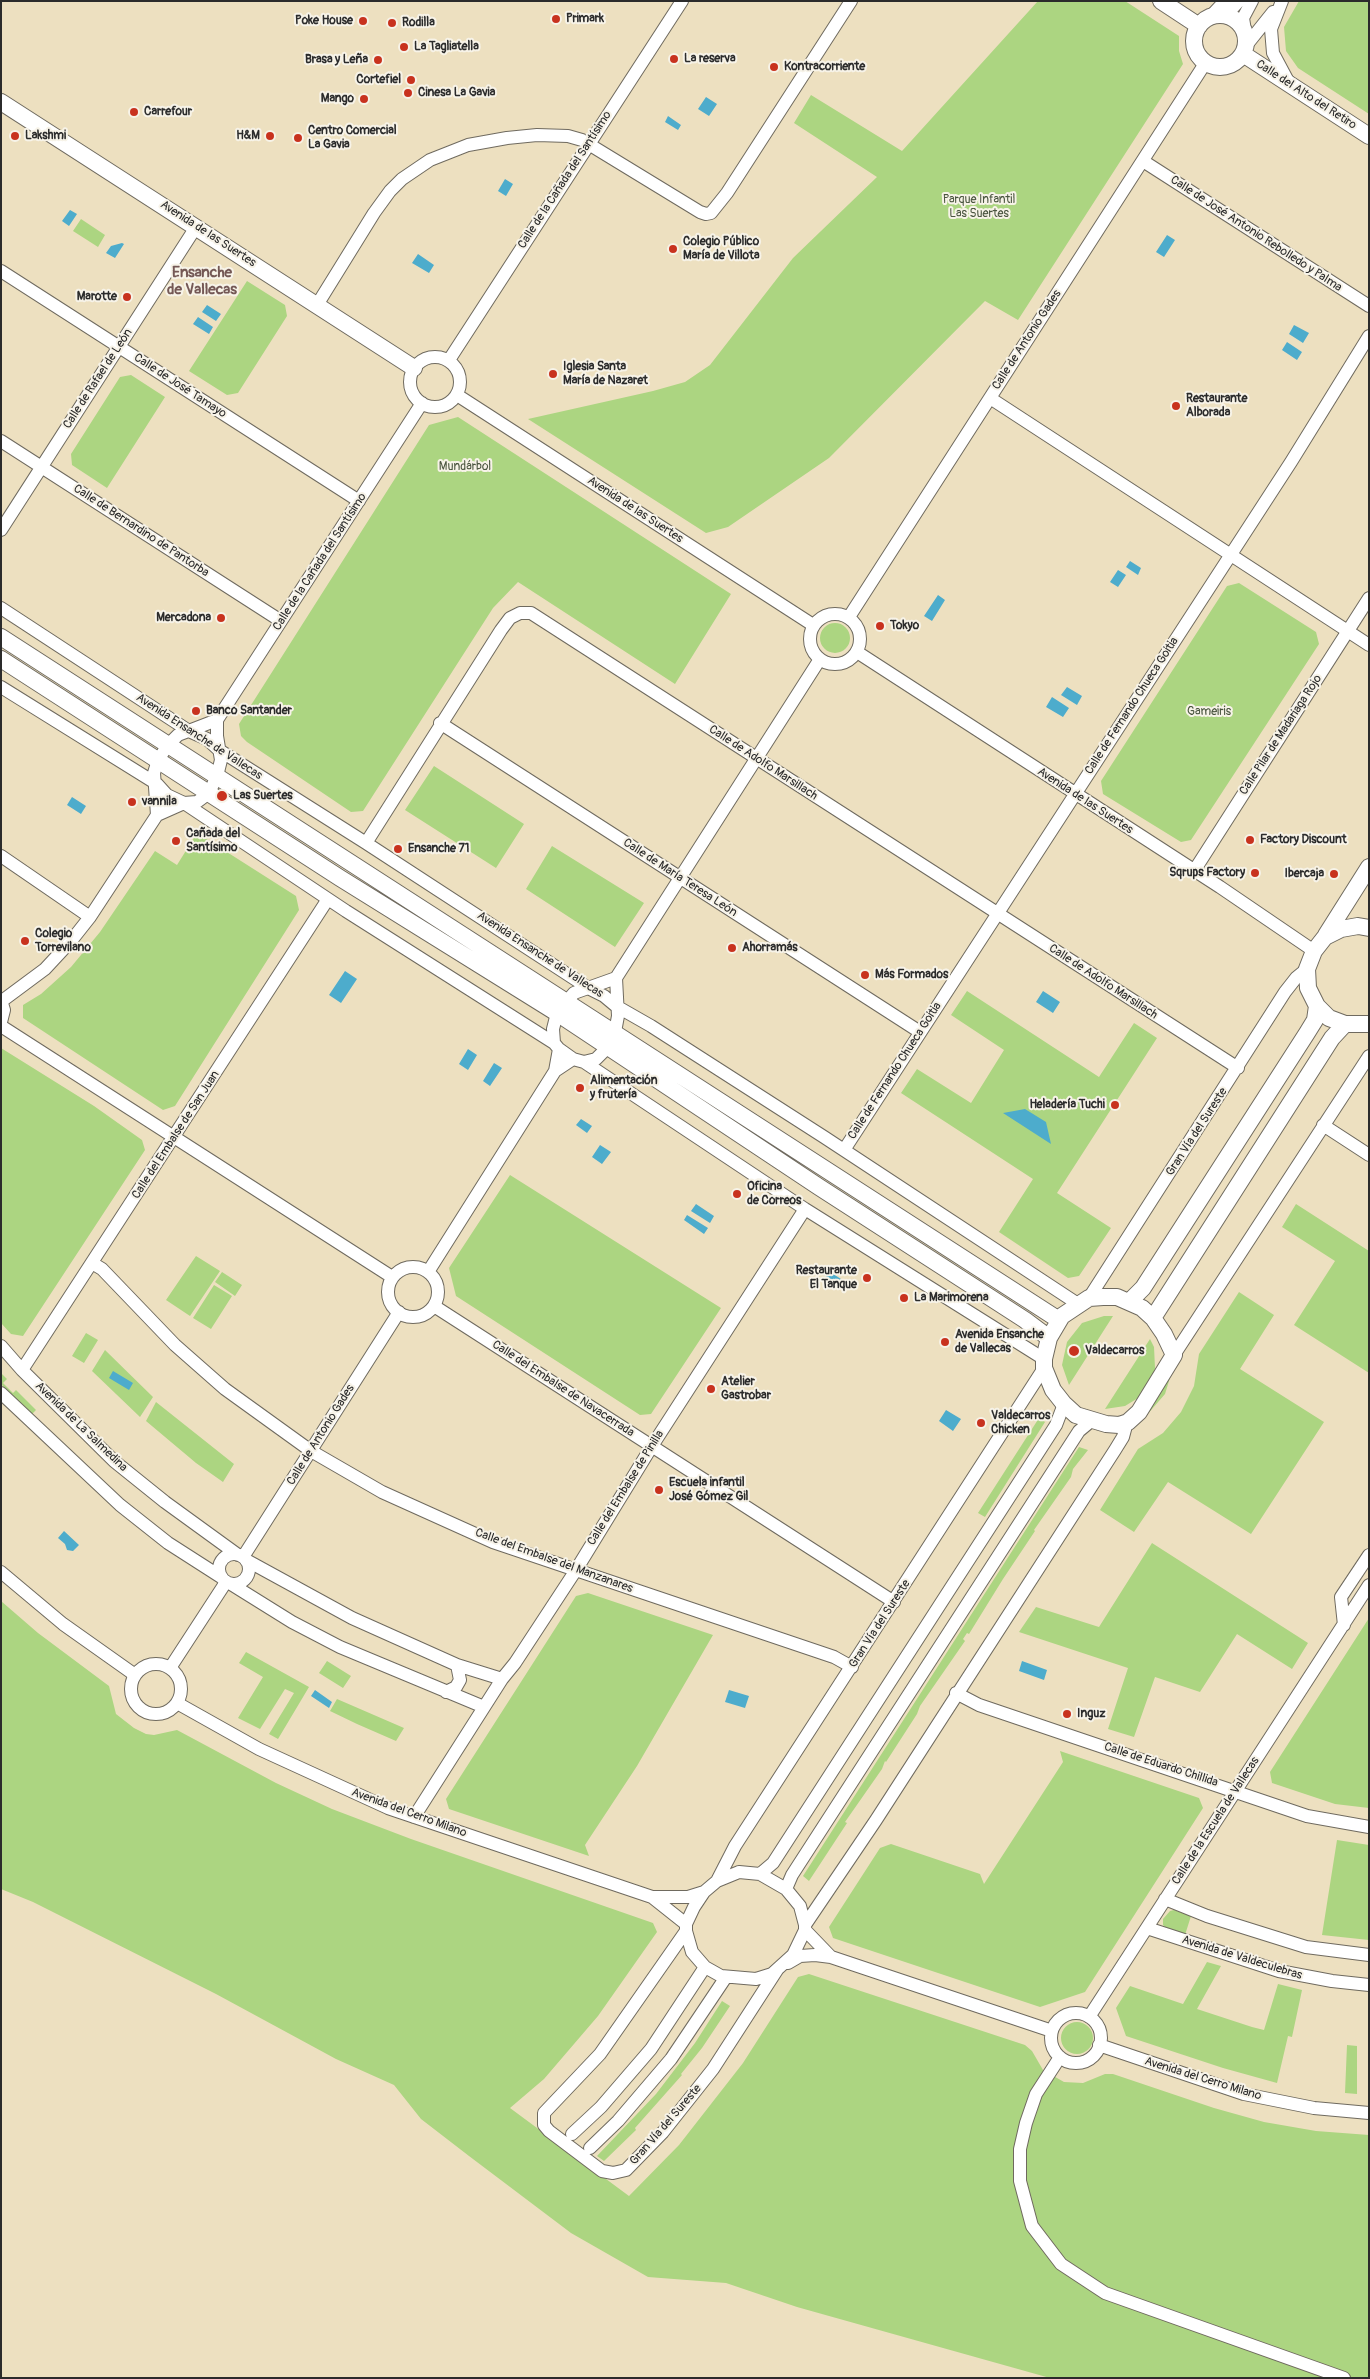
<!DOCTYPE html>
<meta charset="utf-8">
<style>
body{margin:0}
#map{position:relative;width:1370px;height:2379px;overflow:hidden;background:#ede0c0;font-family:Pangolin,sans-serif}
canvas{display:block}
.frame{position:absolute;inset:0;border:2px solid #2b2b2b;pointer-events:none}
</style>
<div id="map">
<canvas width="1370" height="2379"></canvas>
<div class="frame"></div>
</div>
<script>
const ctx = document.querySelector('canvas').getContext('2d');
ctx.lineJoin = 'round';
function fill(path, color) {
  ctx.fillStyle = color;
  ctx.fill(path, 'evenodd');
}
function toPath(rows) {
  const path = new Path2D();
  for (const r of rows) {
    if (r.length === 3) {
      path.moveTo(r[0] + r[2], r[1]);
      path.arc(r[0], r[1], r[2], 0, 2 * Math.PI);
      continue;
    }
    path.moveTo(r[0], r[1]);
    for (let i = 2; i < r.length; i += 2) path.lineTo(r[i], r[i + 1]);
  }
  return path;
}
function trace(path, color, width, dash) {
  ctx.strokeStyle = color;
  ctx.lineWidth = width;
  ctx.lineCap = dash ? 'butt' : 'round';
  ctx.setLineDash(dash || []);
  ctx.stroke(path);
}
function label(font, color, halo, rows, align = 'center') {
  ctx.font = font + ' Pangolin,sans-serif';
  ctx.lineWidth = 4;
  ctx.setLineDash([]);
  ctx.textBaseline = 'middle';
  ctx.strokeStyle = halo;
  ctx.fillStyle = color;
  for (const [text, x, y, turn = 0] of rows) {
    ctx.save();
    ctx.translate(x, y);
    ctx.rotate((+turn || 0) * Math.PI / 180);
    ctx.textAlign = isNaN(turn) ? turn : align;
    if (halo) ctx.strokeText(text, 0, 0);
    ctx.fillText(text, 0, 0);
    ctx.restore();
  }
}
fill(toPath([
 [1038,1,1125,1,1179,36,1179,51,1183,64,1018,320,985,301,829,458,728,527,706,533,528,419,653,391,685,382,710,365,793,258,877,177,794,123,811,95,902,151],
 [1299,1,1369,1,1369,114,1298,68,1286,51,1284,27],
 [81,219,105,235,98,247,73,231],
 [247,281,285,305,287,316,238,393,227,395,189,371],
 [131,375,165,397,107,488,72,465,71,454,120,377],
 [458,417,731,594,675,684,518,582,493,608,363,811,351,812,247,742,241,736,239,724,429,425],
 [1239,583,1316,632,1319,644,1191,840,1181,842,1103,794,1101,781,1227,586],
 [835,638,15],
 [434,766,524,824,496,868,405,810],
 [197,833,296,896,299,910,175,1106,163,1110,23,1018,23,1005,41,994,71,967,100,932,155,851,177,865],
 [552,846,644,903,615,947,526,889],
 [967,991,1099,1077,1134,1023,1157,1038,1057,1193,1111,1228,1079,1276,1068,1278,999,1232,1033,1179,901,1093,917,1069,971,1103,1004,1050,951,1015],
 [1,1048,94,1106,142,1140,145,1150,23,1336,11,1334,1,1323],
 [510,1175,721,1308,651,1414,640,1415,456,1296,449,1268],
 [1296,1204,1369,1251,1369,1373,1294,1325,1335,1261,1282,1227],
 [196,1256,220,1271,190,1316,166,1300],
 [222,1272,242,1285,235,1296,215,1282],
 [214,1285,232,1296,211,1329,193,1318],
 [1239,1292,1274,1315,1240,1369,1324,1422,1251,1534,1168,1482,1134,1532,1100,1510,1138,1449,1163,1433,1181,1412,1194,1386,1199,1354],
 [1104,1316,1113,1316,1069,1385,1062,1365,1067,1342,1082,1323],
 [86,1333,98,1340,84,1363,72,1356],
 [1150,1339,1154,1347,1155,1368,1154,1377,1143,1395,1125,1406,1105,1409],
 [105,1350,153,1397,140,1417,92,1371],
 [1173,1368,1165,1394,1146,1416],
 [1,1373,7,1379,3,1383,13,1393,16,1390,36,1410,30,1416,1,1384],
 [156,1402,234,1464,223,1482,196,1463,146,1421],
 [1039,1418,1045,1422,985,1517,978,1513],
 [1079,1447,1088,1450,1073,1469,1071,1477,1034,1530,1035,1531,1003,1579,969,1634,967,1633,963,1639,965,1641,920,1706,917,1714,886,1762,885,1761,882,1769,845,1822,847,1823,809,1881,803,1876],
 [1152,1543,1308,1643,1292,1669,1237,1634,1200,1692,1155,1677,1134,1737,1108,1729,1128,1668,1019,1632,1036,1607,1099,1627],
 [588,1593,713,1635,637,1766,585,1845,589,1856,449,1809,446,1799,576,1596],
 [1,1601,38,1633,109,1686,116,1714,134,1728,146,1734,154,1735,177,1730,276,1783,332,1809,411,1839,653,1923,657,1932,598,2016,544,2079,510,2108,629,2196,679,2145,743,2063,798,1977,809,1974,1025,2045,1032,2051,1043,2070,1064,2082,1083,2083,1105,2074,1113,2074,1214,2108,1264,2122,1316,2131,1369,2135,1369,2378,1050,2378,797,2307,726,2283,648,2277,571,2233,469,2156,421,2119,394,2085,336,2059,216,1994,33,1902,1,1889],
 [1369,1618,1369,1808,1335,1804,1272,1783,1270,1772],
 [246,1652,309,1687,278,1739,269,1734,294,1693,285,1689,260,1729,238,1718,263,1677,239,1663],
 [327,1661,351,1676,343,1688,319,1673],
 [337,1699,404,1728,396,1741,357,1724,330,1711],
 [1060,1751,1199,1798,1203,1808,1085,1992,1040,2007,833,1938,829,1927,880,1848,891,1844,980,1874,984,1884,1063,1762],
 [1337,1840,1369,1845,1369,1940,1322,1935],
 [1174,1910,1191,1916,1185,1935,1167,1929,1163,1925,1163,1919,1170,1911],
 [1207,1962,1221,1966,1197,2009,1252,2027,1264,2030,1278,1984,1302,1990,1292,2037,1288,2036,1277,2083,1223,2068,1126,2036,1116,2008,1130,1986,1183,2004],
 [722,2001,730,2006,702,2048,681,2074,682,2075,635,2128,636,2130,604,2161,597,2156,656,2094,695,2043],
 [1077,2038,16],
 [1347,2045,1357,2046,1357,2094,1345,2093]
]), '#acd581');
fill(toPath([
 [706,97,717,104,709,116,698,109],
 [668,116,681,125,678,130,665,122],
 [505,179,513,184,506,196,498,191],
 [70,210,77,214,69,226,62,221],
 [1167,235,1175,240,1164,257,1156,252],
 [122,243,124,244,115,258,106,253,111,246],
 [418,254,434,265,429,273,412,263],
 [207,305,221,314,216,321,202,312],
 [198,317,213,327,209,334,193,324],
 [1294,325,1309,333,1303,343,1289,334],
 [1287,342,1302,352,1297,360,1282,350],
 [1130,561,1141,568,1138,575,1126,567],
 [1118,570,1126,575,1118,587,1110,582],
 [938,595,945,600,932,621,924,616],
 [1067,687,1082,696,1077,705,1061,695],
 [1052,697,1069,708,1063,717,1046,707],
 [72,797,86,806,81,814,67,805],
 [345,971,357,979,341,1003,329,995],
 [1043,991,1060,1002,1053,1013,1036,1002],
 [468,1049,477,1055,468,1070,459,1064],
 [494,1063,502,1068,490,1086,483,1081],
 [1025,1109,1046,1122,1051,1144,1003,1113],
 [581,1119,592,1126,587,1133,576,1125],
 [600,1145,611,1152,602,1164,592,1157],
 [696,1204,714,1216,710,1223,691,1211],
 [687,1215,708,1228,704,1234,684,1220],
 [824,1268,841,1279,838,1284,821,1273],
 [113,1371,133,1383,129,1390,109,1378],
 [946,1410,961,1419,953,1431,939,1421],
 [64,1531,79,1545,73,1551,67,1550,65,1544,58,1538],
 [1022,1661,1047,1670,1044,1680,1019,1671],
 [315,1690,332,1702,329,1708,311,1696],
 [729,1690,749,1696,745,1708,725,1702]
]), '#4daccc');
const minor = toPath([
 [1282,1,1271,29,1273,53,1289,83],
 [1216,15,1230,11,1239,1],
 [1210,17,1225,1],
 [1246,37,1243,18,1252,1],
 [1245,47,1273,12],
 [1143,161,1369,306],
 [1,271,359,501],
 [317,305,374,213,390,191,402,179,430,160,468,145,507,138,537,135,568,136,582,140,700,212,706,214,711,213,727,193,851,1],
 [435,382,25],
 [449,360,682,1],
 [457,395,813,625],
 [990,398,1369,645],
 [1,441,281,621],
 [1,530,196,227],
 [1,608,189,731,207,739,219,750,366,843,590,989,604,996,616,1006,651,1026,824,1137,1078,1304],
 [835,639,25],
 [849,617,1206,62],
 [857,652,1220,887,1314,951],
 [1,687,157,784,167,795,184,803,346,911,554,1043,559,1049,573,1059,584,1062,596,1059,607,1048,615,1032,618,1016,616,978],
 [217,720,422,403],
 [440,723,920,1032],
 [366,843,501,630,510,618,520,613,531,613,1238,1068],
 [1,856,90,917],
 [1194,871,1369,598],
 [1,1000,4,1010,1,1022],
 [2,1001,45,969,71,941,90,917,157,815,184,803,197,802,209,793,217,776,221,760,217,736,217,720,178,735,168,745,158,760,154,773,157,815],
 [1,1026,392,1277],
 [554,1043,553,1029,557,1013,574,993,616,978,820,659],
 [559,1049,555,1071,573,1059],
 [584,1062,805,1209,1044,1359],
 [1323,1125,1369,1155],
 [844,1150,1291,462,1369,336],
 [92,1263,102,1269,175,1345,225,1389,311,1451,382,1492,493,1542,834,1657,852,1667],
 [413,1292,25],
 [428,1272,555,1071],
 [1089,1298,1285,992,1296,978,1307,969],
 [434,1306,894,1602],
 [1,1346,22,1370,114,1461,165,1502,238,1555],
 [1174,1355,1369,1056],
 [22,1370,328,899],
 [1,1393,120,1505,168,1543,221,1577],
 [234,1569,15],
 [243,1557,399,1312],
 [246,1560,352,1618,457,1665,502,1679],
 [1,1572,63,1624,135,1675],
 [231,1584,292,1622,340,1647,484,1707],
 [1344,1625,1341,1597,1369,1555],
 [156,1689,25],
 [170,1668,226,1582],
 [446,1692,456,1687,460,1680,457,1665],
 [956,1693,979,1705,1307,1816,1369,1827],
 [177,1703,259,1749,388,1808,652,1897,686,1924],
 [414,1817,502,1679,515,1663,576,1570,652,1446,805,1209],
 [739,1872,760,1874,786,1889,800,1906,805,1925,805,1930,793,1955,772,1974,756,1979,721,1976,705,1967,692,1952,686,1931,686,1924,694,1907,704,1892,717,1881,739,1872],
 [760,1874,773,1863,1056,1425,1064,1404],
 [717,1881,735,1846,1044,1368],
 [786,1889,792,1875,1079,1431,1091,1421],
 [652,1897,688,1897,704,1892],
 [1165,1899,1207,1916,1306,1947,1369,1955],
 [805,1925,876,1820,1115,1450,1123,1437,1127,1422],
 [1147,1928,1279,1971,1332,1981,1369,1985],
 [805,1930,831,1957],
 [686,1931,600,2054,544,2113,544,2125,549,2131,602,2171,613,2173,626,2170,663,2132,713,2069,777,1970],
 [788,1963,800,1956,815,1955,831,1957,1052,2031],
 [1076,2038,25],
 [1089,2017,1369,1585],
 [1099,2045,1244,2094,1314,2108,1369,2113],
 [1060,2057,1036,2094,1026,2123,1020,2149,1020,2181,1032,2226,1061,2264,1105,2293,1344,2378],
 [572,2134,601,2107,651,2049,705,1967],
 [590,2148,618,2121,671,2059,726,1977]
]);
const major = toPath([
 [1161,1,1199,26],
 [1220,41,26],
 [1243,54,1369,136],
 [1,102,414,368],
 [1,637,1059,1320],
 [1,659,340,878,557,1013,819,1187,1025,1320,1049,1338],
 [1369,928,1358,926,1341,929,1325,937,1314,951,1307,969,1308,988,1317,1006,1329,1018,1345,1024,1369,1024],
 [1326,935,1369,867],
 [1103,1297,1117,1297,1142,1308,1153,1318,1164,1334,1174,1355,1139,1412,1128,1422,1119,1425,1106,1424,1076,1415,1064,1404,1053,1390,1044,1368,1044,1359,1049,1338,1062,1316,1089,1298,1103,1297],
 [1129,1302,1143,1288,1307,1033,1315,1020,1317,1006],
 [1153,1318,1332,1038,1345,1024]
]);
trace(minor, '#6f6a5f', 14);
trace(major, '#6f6a5f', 18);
trace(minor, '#fff', 12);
trace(major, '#fff', 16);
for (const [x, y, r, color] of [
 [556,19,5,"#c8321e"],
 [363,21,5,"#c8321e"],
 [392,23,5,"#c8321e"],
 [404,47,5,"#c8321e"],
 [674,59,5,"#c8321e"],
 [378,60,5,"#c8321e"],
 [774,67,5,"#c8321e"],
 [411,80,5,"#c8321e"],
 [408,93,5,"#c8321e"],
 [364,99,5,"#c8321e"],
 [134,112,5,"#c8321e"],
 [15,136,5,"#c8321e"],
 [270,136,5,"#c8321e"],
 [298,138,5,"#c8321e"],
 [673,249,5,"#c8321e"],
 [127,297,5,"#c8321e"],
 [553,374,5,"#c8321e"],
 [1176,406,5,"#c8321e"],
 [221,618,5,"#c8321e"],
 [880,626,5,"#c8321e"],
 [196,711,5,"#c8321e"],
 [222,796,6,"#c8321e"],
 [132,802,5,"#c8321e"],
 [1250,840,5,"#c8321e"],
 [176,841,5,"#c8321e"],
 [398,849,5,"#c8321e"],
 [1255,873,5,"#c8321e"],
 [1334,874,5,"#c8321e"],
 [25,941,5,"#c8321e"],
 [732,948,5,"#c8321e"],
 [865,975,5,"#c8321e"],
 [580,1088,5,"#c8321e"],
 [1115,1105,5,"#c8321e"],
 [737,1194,5,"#c8321e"],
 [867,1278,5,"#c8321e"],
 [904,1298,5,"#c8321e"],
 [945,1342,5,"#c8321e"],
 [1074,1351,6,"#c8321e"],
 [711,1389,5,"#c8321e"],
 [981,1423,5,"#c8321e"],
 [659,1490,5,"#c8321e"],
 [1067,1714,5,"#c8321e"]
]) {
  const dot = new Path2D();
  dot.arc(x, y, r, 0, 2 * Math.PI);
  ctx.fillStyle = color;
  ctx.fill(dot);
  trace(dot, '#f7f3e8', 2);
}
label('bold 12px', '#2b2b2b', '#f7f3e8', [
 ["Primark",566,19],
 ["Poke House",353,21,"right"],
 ["Rodilla",402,23],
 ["La Tagliatella",414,47],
 ["La reserva",684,59],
 ["Brasa y Leña",368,60,"right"],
 ["Kontracorriente",784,67],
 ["Cortefiel",401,80,"right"],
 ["Cinesa La Gavia",418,93],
 ["Mango",354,99,"right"],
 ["Carrefour",144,112],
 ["Centro Comercial",308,131],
 ["La Gavia",308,145],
 ["Lakshmi",25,136],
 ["H&M",260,136,"right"],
 ["Colegio Público",683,242],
 ["María de Villota",683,256],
 ["Marotte",117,297,"right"],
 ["Iglesia Santa",563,367],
 ["María de Nazaret",563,381],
 ["Restaurante",1186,399],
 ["Alborada",1186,413],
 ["Mercadona",211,618,"right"],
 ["Tokyo",890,626],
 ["Banco Santander",206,711],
 ["Las Suertes",233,796],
 ["vannila",142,802],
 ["Cañada del",186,834],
 ["Santísimo",186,848],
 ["Factory Discount",1260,840],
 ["Ensanche 71",408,849],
 ["Sqrups Factory",1245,873,"right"],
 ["Ibercaja",1324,874,"right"],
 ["Colegio",35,934],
 ["Torrevilano",35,948],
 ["Ahorramás",742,948],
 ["Más Formados",875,975],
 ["Alimentación",590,1081],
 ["y frutería",590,1095],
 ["Heladería Tuchi",1105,1105,"right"],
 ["Oficina",747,1187],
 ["de Correos",747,1201],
 ["Restaurante",857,1271,"right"],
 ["El Tanque",857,1285,"right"],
 ["La Marimorena",914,1298],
 ["Avenida Ensanche",955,1335],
 ["de Vallecas",955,1349],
 ["Valdecarros",1085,1351],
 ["Atelier",721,1382],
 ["Gastrobar",721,1396],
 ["Valdecarros",991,1416],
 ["Chicken",991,1430],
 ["Escuela infantil",669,1483],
 ["José Gómez Gil",669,1497],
 ["Inguz",1077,1714]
], 'left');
label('12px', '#2b2b2b', '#f7f3e8', [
 ["Calle del Alto del Retiro",1306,95,33],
 ["Calle de la Cañada del Santísimo",565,180,-57],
 ["Avenida de las Suertes",208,234,33],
 ["Calle de José Antonio Rebolledo y Palma",1256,234,33],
 ["Calle de Antonio Gades",1027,340,-57],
 ["Calle de Rafael de León",98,379,-57],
 ["Calle de José Tamayo",180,386,33],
 ["Avenida de las Suertes",635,510,33],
 ["Calle de Bernardino de Pantorba",141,531,33],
 ["Calle de la Cañada del Santísimo",320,562,-57],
 ["Calle de Fernando Chueca Goitia",1132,706,-57],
 ["Calle Pilar de Madariaga Rojo",1281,735,-57],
 ["Avenida Ensanche de Vallecas",199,737,33],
 ["Calle de Adolfo Marsillach",763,763,33],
 ["Avenida de las Suertes",1085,801,33],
 ["Calle de María Teresa León",680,878,33],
 ["Avenida Ensanche de Vallecas",540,955,33],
 ["Calle de Adolfo Marsillach",1103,982,33],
 ["Calle de Fernando Chueca Goitia",895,1071,-57],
 ["Gran Vía del Sureste",1197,1132,-57],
 ["Calle del Embalse de San Juan",176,1135,-57],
 ["Calle del Embalse de Navacerrada",563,1389,33],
 ["Avenida de La Salmedina",81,1427,44],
 ["Calle de Antonio Gades",321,1435,-58],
 ["Calle del Embalse de Pinilla",626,1488,-58],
 ["Calle del Embalse del Manzanares",554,1561,20],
 ["Gran Vía del Sureste",880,1624,-57],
 ["Calle de Eduardo Chillida",1161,1765,18],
 ["Avenida del Cerro Milano",409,1813,20],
 ["Calle de la Escuela de Vallecas",1216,1821,-57],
 ["Avenida de Valdeculebras",1242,1958,17],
 ["Avenida del Cerro Milano",1203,2079,17],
 ["Gran Vía del Sureste",666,2125,-49]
]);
label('12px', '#4b5640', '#f7f3e8', [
 ["Parque Infantil",979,200],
 ["Las Suertes",979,214],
 ["Mundárbol",465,467],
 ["Gameiris",1209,712]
]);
label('bold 15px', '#745855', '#f7f3e8', [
 ["Ensanche",202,273],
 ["de Vallecas",202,290]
]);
</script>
